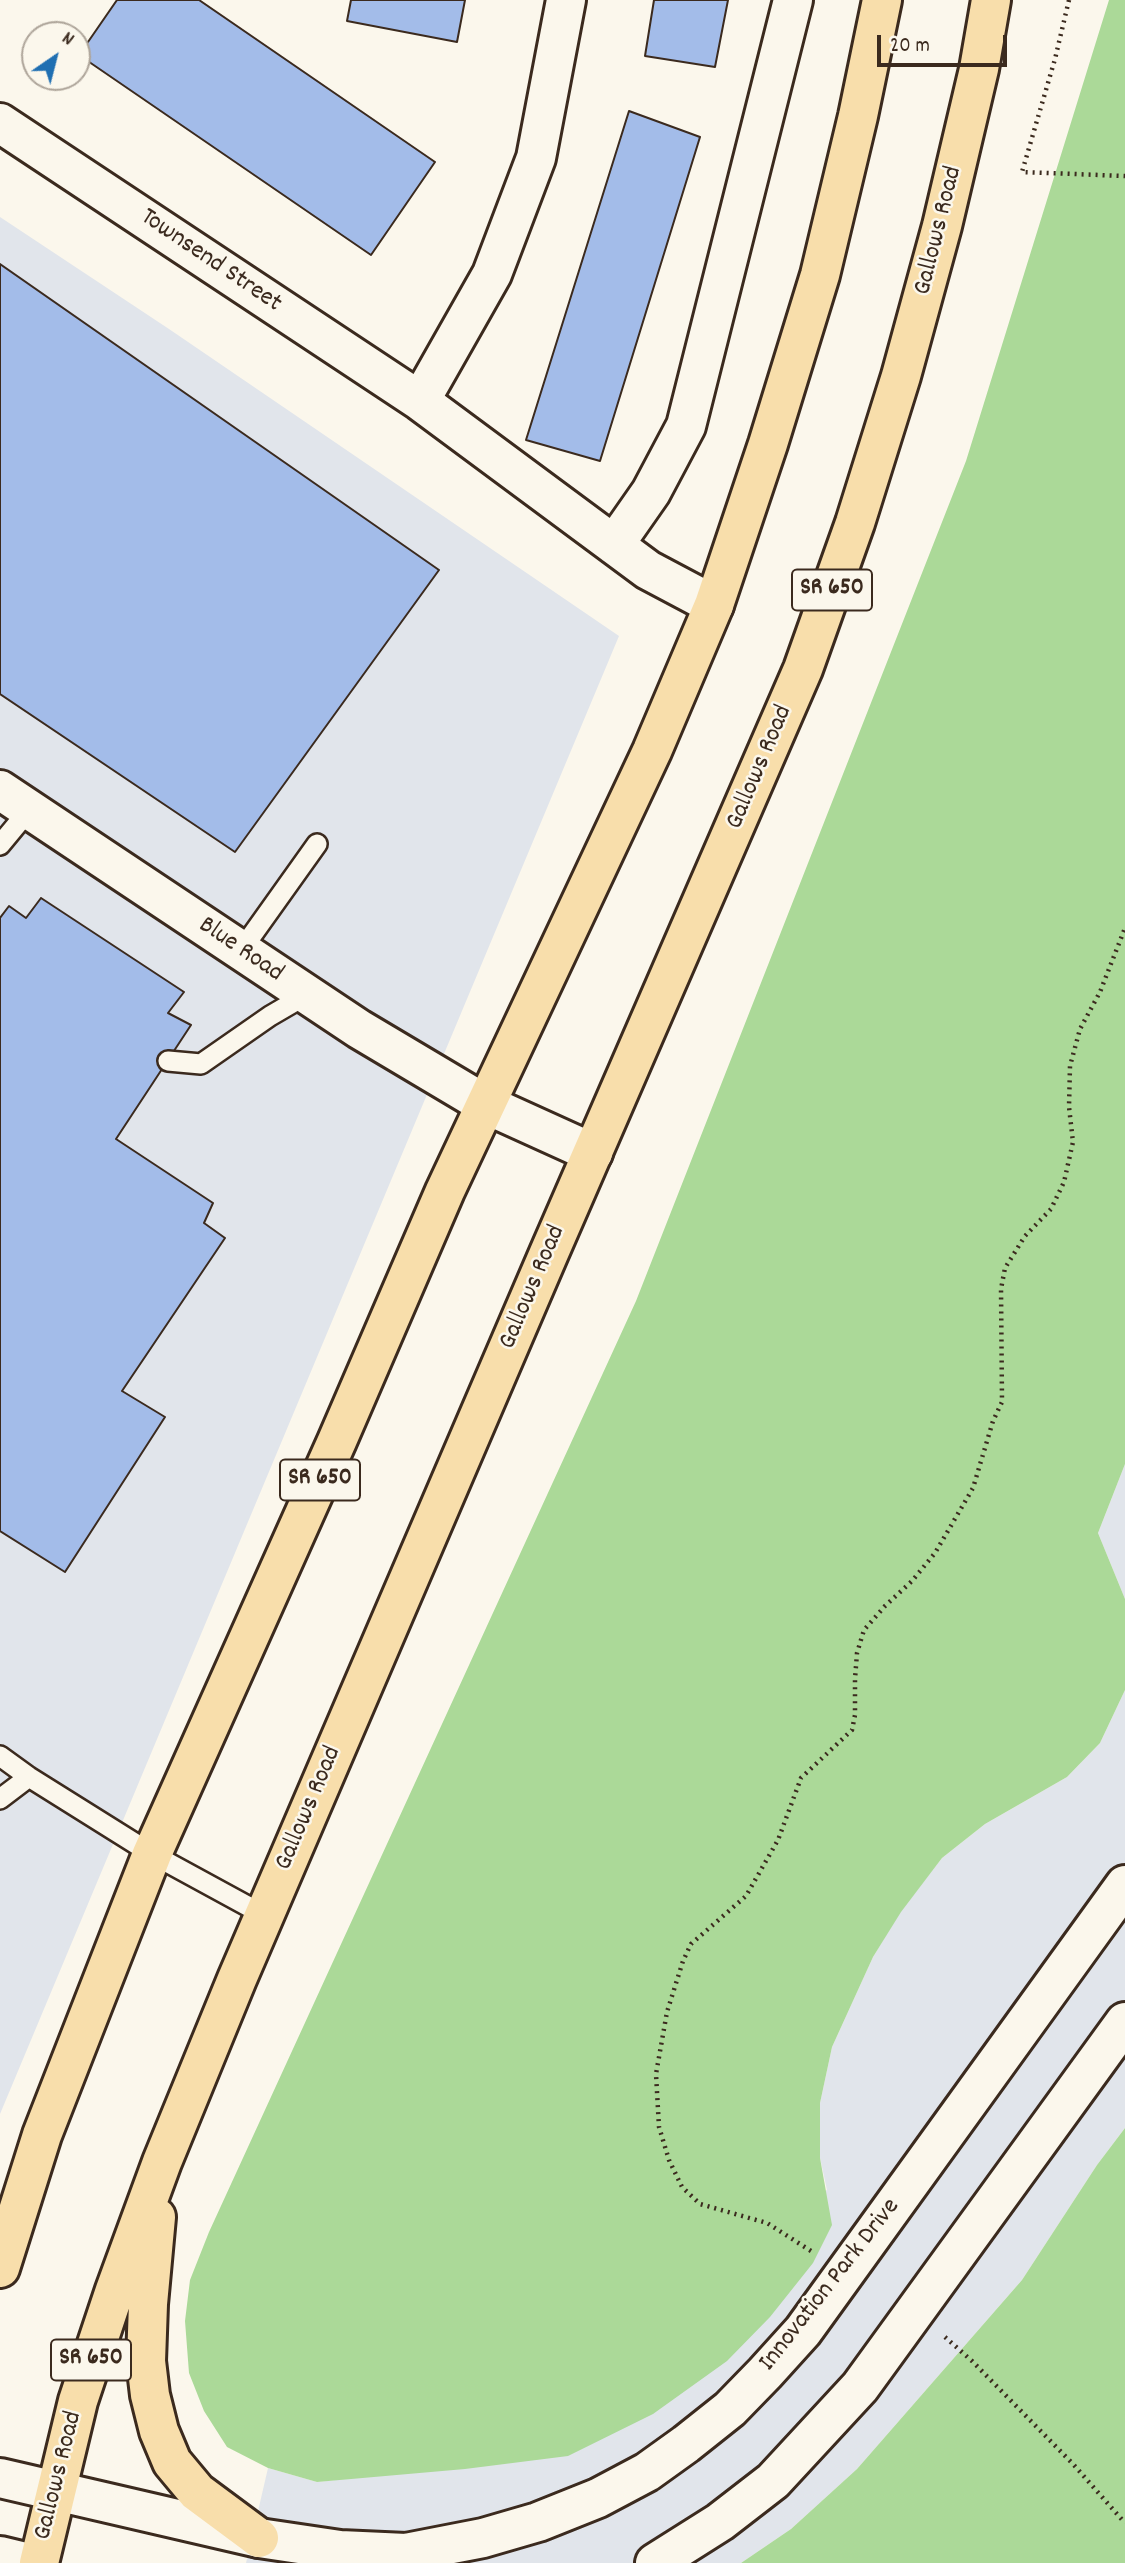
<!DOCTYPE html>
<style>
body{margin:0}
#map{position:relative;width:1125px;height:2563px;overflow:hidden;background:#fbf7ec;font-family:Dekko,sans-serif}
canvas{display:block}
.north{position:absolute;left:21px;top:21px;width:70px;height:70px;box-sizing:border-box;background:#fbf7ec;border:2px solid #aea59a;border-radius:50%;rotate:35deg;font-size:19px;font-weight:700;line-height:28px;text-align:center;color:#3b2a1e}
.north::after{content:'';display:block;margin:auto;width:24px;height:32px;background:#1f6fb2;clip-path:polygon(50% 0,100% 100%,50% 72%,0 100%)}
.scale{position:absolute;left:877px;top:35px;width:130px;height:32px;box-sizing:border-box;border:4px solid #3b2a1e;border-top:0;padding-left:9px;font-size:21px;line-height:24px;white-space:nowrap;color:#3b2a1e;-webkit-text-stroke:5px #fbf7ec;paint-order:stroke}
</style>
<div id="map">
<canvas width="1125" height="2563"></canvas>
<div class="north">N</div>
<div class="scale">20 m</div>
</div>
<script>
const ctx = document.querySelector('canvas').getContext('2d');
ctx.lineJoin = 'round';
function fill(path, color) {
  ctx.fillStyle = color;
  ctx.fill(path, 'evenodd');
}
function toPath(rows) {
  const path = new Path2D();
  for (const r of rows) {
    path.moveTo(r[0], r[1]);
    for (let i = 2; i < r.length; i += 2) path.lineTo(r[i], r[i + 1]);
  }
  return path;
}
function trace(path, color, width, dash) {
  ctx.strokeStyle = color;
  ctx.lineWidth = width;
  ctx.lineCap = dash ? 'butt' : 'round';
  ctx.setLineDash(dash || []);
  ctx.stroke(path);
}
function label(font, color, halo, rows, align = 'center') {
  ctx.font = font + ' Dekko,sans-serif';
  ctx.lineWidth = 5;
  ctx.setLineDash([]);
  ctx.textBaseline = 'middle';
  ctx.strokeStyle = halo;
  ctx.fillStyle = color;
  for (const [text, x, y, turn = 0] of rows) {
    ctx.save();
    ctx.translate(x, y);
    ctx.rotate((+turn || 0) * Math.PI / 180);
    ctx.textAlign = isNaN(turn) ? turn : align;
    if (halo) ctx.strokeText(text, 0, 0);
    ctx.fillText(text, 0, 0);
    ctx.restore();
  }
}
fill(toPath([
 [0,217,169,329,619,636,0,2114],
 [1125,1464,1125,1599,1098,1533],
 [1125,1690,1125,2128,1097,2165,1022,2280,857,2469,791,2529,741,2563,246,2563,268,2468,317,2482,373,2476,827,2190,820,2158,820,2103,832,2047,873,1957,900,1912,942,1858,985,1824,1067,1777,1100,1743]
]), '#e1e5eb');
fill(toPath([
 [1109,0,1125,0,1125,1464,1098,1533,1125,1599,1125,1690,1100,1743,1067,1777,985,1824,942,1858,901,1912,873,1957,832,2047,820,2103,820,2158,832,2225,813,2263,770,2317,727,2361,653,2414,568,2456,465,2469,317,2482,268,2468,227,2447,204,2411,189,2373,185,2321,190,2280,209,2232,636,1301,966,461],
 [1125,2128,1125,2563,741,2563,791,2529,857,2469,1022,2280,1097,2165]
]), '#abd998');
const building = toPath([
 [117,0,199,0,435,162,371,255,79,55,117,0],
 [351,0,465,0,457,42,347,21,351,0],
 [654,0,728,0,715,67,645,56,654,0],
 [629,111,700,137,600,461,526,440,629,111],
 [0,264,439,570,235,852,0,694,0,264],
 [41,898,184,992,168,1013,191,1025,116,1139,213,1203,204,1223,225,1238,122,1391,165,1417,65,1572,0,1531,0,918,9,906,26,918,41,898]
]);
fill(building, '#a3bce9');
trace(building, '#3b2a1e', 2);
const lane = toPath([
 [0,845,29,810],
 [240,952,317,844],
 [168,1061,201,1064,270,1016,306,995],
 [0,1756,29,1777,152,1854,264,1915],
 [0,1799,29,1777]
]);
const street = toPath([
 [0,123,420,401,648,570,714,605],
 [420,401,492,274,536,158,566,0],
 [614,545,651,492,686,426,793,0],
 [0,790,359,1029,485,1104,593,1153],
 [0,2478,259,2538,340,2550,406,2553,483,2538,538,2522,598,2498,647,2472,686,2444,730,2409,765,2373,803,2331,1125,1885],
 [0,2556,29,2563],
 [655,2563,720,2522,773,2481,860,2387,1125,2022]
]);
const primary = toPath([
 [156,2217,148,2304,146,2361,150,2395,159,2431,172,2462,197,2492,259,2538],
 [0,2268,42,2135,152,1854,337,1441,445,1191,652,751,714,605,768,444,820,275,858,116,882,0],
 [39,2563,78,2401,115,2290,162,2162,237,1979,549,1253,803,669,855,523,901,376,942,226,979,69,991,0]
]);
trace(lane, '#3b2a1e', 24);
trace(street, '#3b2a1e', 44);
trace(primary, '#3b2a1e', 44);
trace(toPath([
 [1069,0,1055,59,1022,172,1125,176],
 [811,2251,767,2223,700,2204,682,2187,669,2160,659,2127,656,2074,667,2012,683,1961,691,1944,746,1896,778,1840,801,1778,852,1730,855,1715,855,1679,857,1653,864,1630,885,1606,912,1581,935,1553,973,1488,993,1421,1002,1402,1001,1289,1005,1268,1025,1236,1051,1209,1064,1182,1073,1142,1069,1107,1070,1066,1080,1029,1100,992,1125,928],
 [945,2337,972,2361,1074,2465,1125,2523]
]), '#3b2a1e', 4.5, [2, 5]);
trace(lane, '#fbf7ec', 19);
trace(street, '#fbf7ec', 38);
trace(primary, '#f8deab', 38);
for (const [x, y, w] of [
 [832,590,80],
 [320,1480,80],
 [91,2360,80]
]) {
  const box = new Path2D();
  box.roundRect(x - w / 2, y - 20.5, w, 41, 5);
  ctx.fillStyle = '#fbf7ec';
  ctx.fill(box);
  trace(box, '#3b2a1e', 2);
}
label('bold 24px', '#3b2a1e', null, [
 ["SR 650",832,590],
 ["SR 650",320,1480],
 ["SR 650",91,2360]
]);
label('26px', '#3b2a1e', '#fbf7ec', [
 ["Gallows Road",940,231,-76],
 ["Townsend Street",210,262,34],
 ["Gallows Road",761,768,-67],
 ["Blue Road",240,951,34],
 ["Gallows Road",534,1288,-67],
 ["Gallows Road",310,1809,-67],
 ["Innovation Park Drive",831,2286,-52],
 ["Gallows Road",60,2476,-76]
]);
</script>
